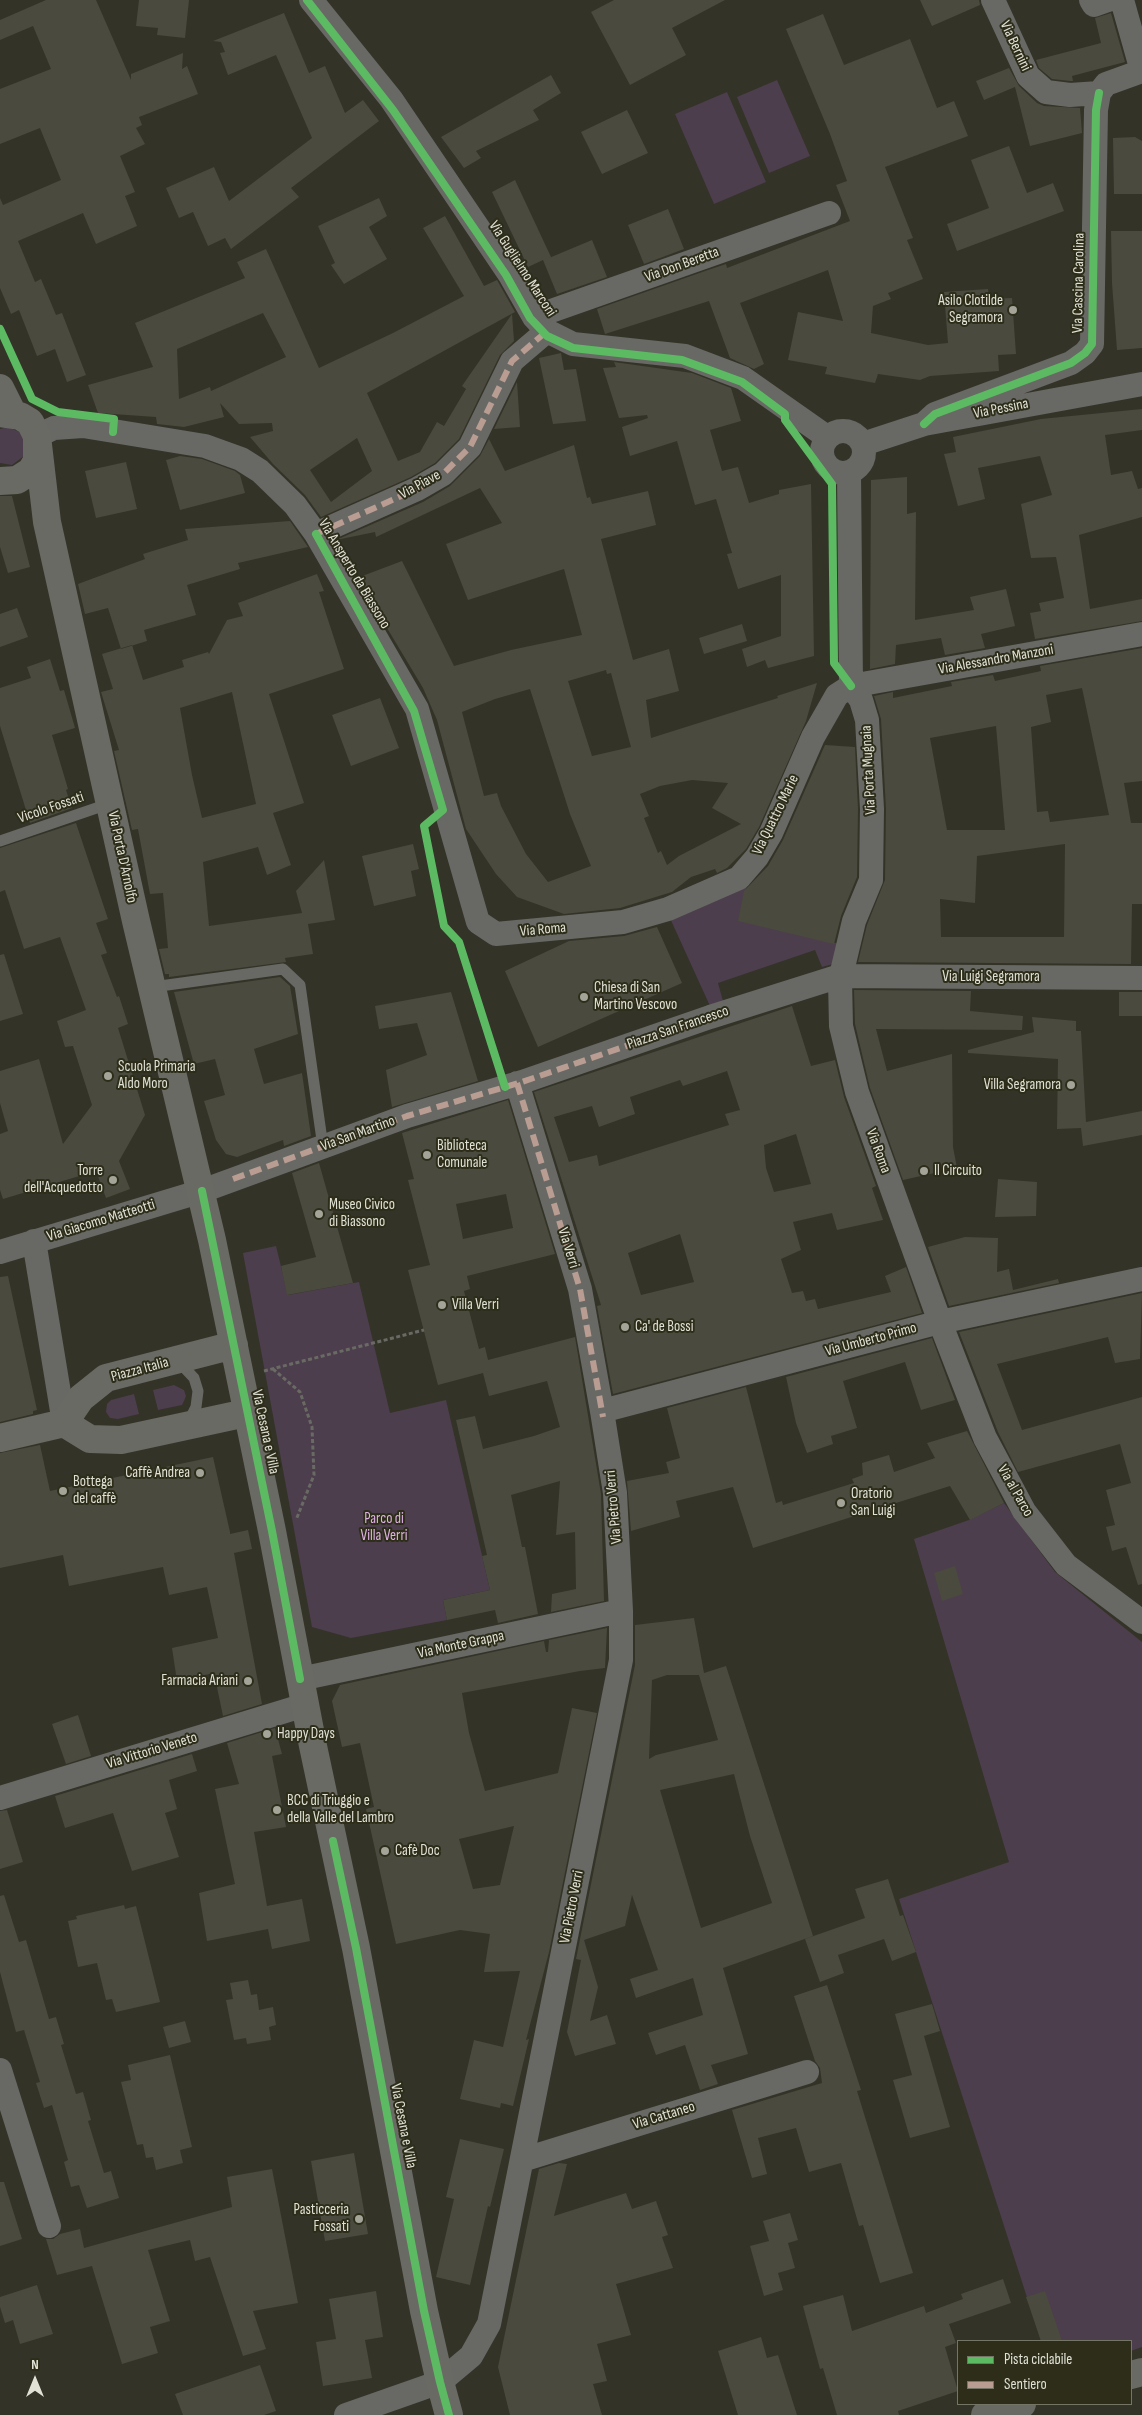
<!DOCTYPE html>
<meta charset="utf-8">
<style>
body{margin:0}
#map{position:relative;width:1142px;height:2415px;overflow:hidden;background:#333328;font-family:"Sofia Sans Condensed",sans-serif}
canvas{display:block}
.legend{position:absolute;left:957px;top:2340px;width:175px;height:65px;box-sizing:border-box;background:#2d2d1a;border:1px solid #757565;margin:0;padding:6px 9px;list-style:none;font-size:15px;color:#e1e1d5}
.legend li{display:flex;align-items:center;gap:10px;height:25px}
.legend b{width:25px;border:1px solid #757565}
.north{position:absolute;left:10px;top:2355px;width:50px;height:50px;-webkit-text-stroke:4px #2d2d1a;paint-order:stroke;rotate:0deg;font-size:14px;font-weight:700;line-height:20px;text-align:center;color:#e1e1d5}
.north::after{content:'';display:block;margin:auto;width:18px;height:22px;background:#e1e1d5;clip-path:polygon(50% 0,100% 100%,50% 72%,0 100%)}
</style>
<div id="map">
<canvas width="1142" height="2415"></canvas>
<ul class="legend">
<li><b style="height:6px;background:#5cba63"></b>Pista ciclabile</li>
<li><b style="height:6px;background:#b99d93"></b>Sentiero</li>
</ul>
<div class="north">N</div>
</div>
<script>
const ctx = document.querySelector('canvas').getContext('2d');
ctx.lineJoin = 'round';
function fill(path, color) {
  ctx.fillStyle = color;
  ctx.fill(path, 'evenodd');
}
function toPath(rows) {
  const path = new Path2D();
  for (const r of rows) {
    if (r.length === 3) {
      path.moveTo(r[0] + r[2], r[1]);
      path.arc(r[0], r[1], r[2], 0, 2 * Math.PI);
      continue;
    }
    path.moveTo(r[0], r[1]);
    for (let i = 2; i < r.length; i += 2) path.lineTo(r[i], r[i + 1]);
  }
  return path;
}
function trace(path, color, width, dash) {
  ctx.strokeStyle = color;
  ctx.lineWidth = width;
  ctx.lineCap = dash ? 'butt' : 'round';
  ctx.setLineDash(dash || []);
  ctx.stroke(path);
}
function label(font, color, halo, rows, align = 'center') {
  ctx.font = font + ' "Sofia Sans Condensed",sans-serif';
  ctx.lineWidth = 4;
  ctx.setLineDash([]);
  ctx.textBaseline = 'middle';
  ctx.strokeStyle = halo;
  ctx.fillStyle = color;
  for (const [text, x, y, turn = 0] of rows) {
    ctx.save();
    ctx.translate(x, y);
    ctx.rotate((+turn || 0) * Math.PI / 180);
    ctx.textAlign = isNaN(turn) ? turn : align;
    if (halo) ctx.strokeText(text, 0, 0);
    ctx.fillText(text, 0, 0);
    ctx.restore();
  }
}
fill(toPath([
 [777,80,810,156,769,173,737,97],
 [727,92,766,182,714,204,675,114],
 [8,427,22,433,26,440,24,456,12,465,0,463,0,429],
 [749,878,739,919,848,946,844,961,822,967,815,950,718,983,723,1001,710,1006,669,916],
 [276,1246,288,1295,359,1282,390,1413,446,1400,490,1590,443,1600,447,1620,351,1638,312,1627,243,1253],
 [174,1385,184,1390,186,1396,184,1401,182,1405,158,1410,153,1390],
 [134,1394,139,1414,118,1419,110,1418,106,1412,107,1404,111,1400],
 [1004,1503,1055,1572,1142,1642,1142,2347,1131,2351,1131,2341,1041,2341,899,1899,1009,1862,914,1539,969,1520]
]), '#4c3e4c');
fill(toPath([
 [46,0,96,0,131,80,131,74,183,53,182,69,187,66,198,94,139,117,142,125,136,128,145,144,120,156,135,192,125,196,137,226,96,244,83,213,18,241,35,282,41,279,56,315,62,313,86,375,67,382,55,349,37,356,19,310,11,314,0,288,0,198,3,205,61,180,40,128,0,144,0,89,51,69,33,26,0,40,0,20],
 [139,0,189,0,185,38,157,35,158,28,136,26],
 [614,0,725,0,672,28,686,55,630,85,591,12],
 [920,0,979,0,980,5,932,26],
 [284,13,309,73,325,66,345,113,363,100,379,121,291,188,299,197,231,249,225,238,208,246,193,212,179,218,166,188,214,167,229,201,312,138,276,55,228,75,220,53,225,52,221,42,213,41],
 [1111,13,1125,62,1072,76,1073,81,1070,81,1052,79,1039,68,1036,60,1101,43,1095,18],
 [823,14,844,65,910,39,937,108,954,101,968,136,885,167,913,238,907,240,923,279,888,293,891,299,873,306,871,333,928,345,948,343,944,292,988,289,989,299,1012,298,1016,354,998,355,999,371,930,376,920,380,878,374,875,383,825,374,827,367,788,360,798,312,843,321,828,270,740,303,764,364,754,369,730,358,709,301,605,334,597,309,708,270,726,264,727,268,850,221,836,185,847,181,830,134,786,29],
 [1009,68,1019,86,1037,103,1044,106,1080,108,1082,133,1030,146,1015,87,984,100,976,81],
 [551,75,561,93,533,110,539,120,476,151,481,158,464,168,441,137],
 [627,110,648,153,602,174,581,132],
 [1135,137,1142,141,1142,194,1114,194,1113,138],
 [1009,146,1027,193,1053,183,1064,211,957,251,947,224,989,208,971,160],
 [515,180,551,257,549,258,592,240,607,277,557,294,543,260,528,267,492,192],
 [379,198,387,216,369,227,387,259,344,284,331,265,335,263,318,226],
 [668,209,684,249,644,264,628,225],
 [445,216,484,286,497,280,515,312,367,393,398,461,420,452,437,422,444,426,466,389,462,386,512,314,514,341,500,355,459,439,435,463,411,477,321,517,305,495,273,464,250,437,273,431,272,423,239,424,220,403,224,417,184,427,157,424,156,417,98,413,88,385,153,367,135,323,245,278,237,262,266,249,319,368,393,333,464,296,423,228],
 [263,313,286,357,211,391,210,387,179,399,177,349],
 [357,438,372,471,331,502,310,470],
 [1111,231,1142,231,1142,348,1117,350,1112,283],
 [561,353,564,370,576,369,586,421,553,424,539,358],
 [614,362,692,373,731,388,741,421,710,430,722,471,738,467,749,503,779,494,779,490,811,484,814,656,768,668,765,660,747,667,742,649,781,636,781,575,738,589,727,554,732,553,716,499,695,505,677,441,630,456,622,427,648,418,647,415,619,418,603,368,616,367],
 [517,382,520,427,494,429],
 [1142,409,1142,430,1105,435,1111,475,1132,471,1138,489,1142,488,1142,517,1079,535,1090,609,1142,599,1142,621,1035,639,1030,613,1041,611,1039,603,1064,598,1056,557,1031,558,1021,504,1052,495,1040,456,978,468,985,499,958,506,944,454,956,452,953,437,1041,419],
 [489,439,505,471,574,445,587,498,590,497,592,504,648,491,656,525,601,539,633,660,669,649,679,691,646,700,651,738,778,698,777,696,817,683,806,721,759,827,746,849,727,868,717,873,715,869,691,877,672,892,620,908,564,914,517,897,496,874,466,829,437,720,423,688,357,578,402,561,454,666,511,650,582,635,564,569,468,600,446,544,502,523,480,488,376,537,375,532,336,540,423,502,450,486,480,456],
 [606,670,607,674,611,673,631,747,592,756,568,681],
 [530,689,570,814,591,866,548,882,526,854,501,806,497,793,484,796,462,712,495,699],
 [692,780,728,783,712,808,741,824,679,856,667,865,661,851,658,853,644,818,649,816,640,794,660,786],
 [180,456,202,459,235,471,240,475,245,493,180,510,166,460],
 [126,462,137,509,96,518,85,471],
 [907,477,907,514,916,512,915,620,974,610,970,597,1006,589,1015,626,981,634,985,648,945,655,941,638,896,645,895,664,870,669,871,480],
 [0,496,12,496,30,567,8,573,0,547],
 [290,521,308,547,238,563,240,569,187,585,196,615,144,630,147,641,121,649,108,608,85,614,78,584,145,559,143,554,188,540,185,529],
 [317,574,324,591,319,592,344,669,269,694,304,803,273,813,291,865,267,875,258,847,203,862,209,926,302,913,296,891,324,860,335,920,308,924,313,954,285,958,286,962,169,977,169,974,165,974,159,949,168,948,163,893,150,894,138,829,132,830,114,751,119,750,101,692,113,689,102,654,132,645,143,680,184,667,182,660,208,652,209,654,227,620,243,616,238,603],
 [232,692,256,804,202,818,192,775,180,708],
 [17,608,28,637,0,647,0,614],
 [742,624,747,641,704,654,699,638],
 [1142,648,1142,781,1124,783,1131,823,1142,823,1142,904,1132,904,1131,964,858,962,867,925,885,880,886,809,881,719,874,696,893,692,893,698,952,686,951,682,993,675,995,681,1041,671,1040,666],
 [1082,688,1109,815,1050,822,1048,811,1037,812,1031,727,1051,722,1046,695],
 [996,726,1005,830,947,830,930,738],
 [1065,844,1064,937,941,937,940,899,975,903,977,856],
 [50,659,60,691,64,690,75,728,52,735,68,789,66,790,72,808,30,823,0,726,0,688,31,678,27,667],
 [380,698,399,748,351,766,332,715],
 [825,745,855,747,858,809,857,877,841,916,834,944,738,921,744,891,768,866,783,840],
 [76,823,108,919,96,923,107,953,101,955,117,997,119,996,128,1024,118,1028,145,1115,119,1161,130,1189,106,1198,96,1171,3,1199,0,1190,0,1134,8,1131,0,1103,0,1071,39,1059,63,1144,92,1105,73,1046,65,1047,57,1021,86,1010,60,937,24,949,5,890,0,892,0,848],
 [413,844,419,869,411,871,416,896,374,906,362,856],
 [657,927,682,983,538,1047,505,971,569,941,624,936],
 [4,954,23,1014,0,1021,0,955],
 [280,977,290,986,298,1034,254,1049,264,1084,302,1073,311,1136,284,1146,283,1140,237,1157,226,1154,216,1140,204,1101,225,1095,215,1059,194,1064,174,992],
 [854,990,971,991,970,1011,1023,1016,1022,1030,876,1029,887,1071,952,1054,953,1147,957,1168,903,1180,870,1088,855,1024],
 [451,992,478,1081,392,1107,386,1070,427,1055,417,1023,379,1029,375,1006],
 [1119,992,1142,992,1142,1016,1119,1016],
 [792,1006,811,1066,835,1060,844,1097,876,1186,872,1188,883,1220,837,1230,832,1213,793,1222,801,1250,781,1259,792,1293,803,1291,806,1301,815,1299,818,1309,891,1292,885,1276,906,1267,922,1313,613,1394,597,1306,601,1305,534,1092],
 [727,1071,740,1110,725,1114,729,1125,599,1166,597,1155,569,1162,554,1117,592,1106,599,1127,635,1114,630,1097,680,1080,683,1086],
 [796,1134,811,1184,774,1192,766,1168,764,1145],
 [680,1234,694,1282,641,1295,628,1253],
 [1032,1017,1076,1021,1076,1031,1081,1031,1086,1122,1142,1111,1142,1135,1083,1146,1081,1128,1057,1129,1058,1059,968,1053,968,1050,1034,1032],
 [508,1100,555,1254,467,1276,470,1289,464,1291,479,1349,485,1347,488,1360,575,1337,601,1494,604,1601,551,1612,552,1594,576,1589,575,1532,556,1535,560,1481,511,1495,522,1547,525,1547,538,1614,498,1623,495,1610,447,1620,443,1600,490,1590,482,1556,487,1555,456,1420,475,1416,483,1449,534,1436,560,1427,547,1381,489,1396,483,1373,438,1385,408,1270,430,1265,408,1180,414,1179,402,1133],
 [506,1194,513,1228,463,1239,456,1204],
 [319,1163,353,1283,287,1295,281,1266,316,1257,292,1173],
 [998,1179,1037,1182,1036,1216,995,1217],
 [965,1237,998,1238,997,1272,1009,1269,1013,1290,1058,1279,1059,1283,949,1306,928,1247],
 [8,1276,37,1410,33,1411,33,1414,0,1422,0,1277],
 [1142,1293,1140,1359,1115,1363,1108,1337,997,1364,1022,1430,1142,1397,1142,1584,1138,1585,1126,1547,1112,1551,1106,1527,1115,1525,1106,1490,1131,1483,1120,1444,1018,1472,998,1432,959,1332],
 [932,1338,955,1400,921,1410,905,1362,843,1381,857,1428,831,1436,833,1444,807,1453,796,1423,786,1377],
 [746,1387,776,1503,782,1501,783,1505,854,1483,852,1479,863,1475,862,1463,889,1455,894,1472,935,1458,927,1443,967,1431,1004,1503,970,1520,950,1486,753,1548,733,1487,676,1501,680,1517,631,1531,627,1481,669,1473,666,1462,680,1458,667,1408],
 [40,1445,50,1491,213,1457,230,1532,230,1534,248,1530,252,1549,234,1553,262,1704,223,1716,214,1673,177,1681,172,1648,218,1638,207,1587,169,1595,163,1567,69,1586,63,1555,0,1568,0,1453],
 [955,1566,963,1594,942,1601,934,1573],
 [694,1618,704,1673,726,1666,813,1936,723,1968,748,2054,711,2065,718,2084,700,2090,685,2045,656,2055,648,2033,703,2015,693,1978,636,1998,630,1979,658,1970,632,1895,625,1926,584,1940,598,1987,590,2021,607,2015,616,2044,575,2056,567,2032,581,1960,576,1959,635,1665,635,1625],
 [667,1675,699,1675,718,1740,656,1755,649,1759,652,1680],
 [734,1774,750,1836,772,1903,701,1928,660,1790],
 [607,1628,605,1668,580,1671,462,1693,469,1733,485,1791,558,1773,572,1708,597,1713,549,1952,526,2040,529,2039,513,2106,501,2103,500,2108,460,2099,474,2040,503,2047,520,1971,484,1972,490,1934,460,1930,396,1944,366,1809,374,1807,360,1743,342,1747,332,1701,340,1685,544,1641,546,1652,548,1652,549,1640],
 [514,1826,500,1885,473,1889,459,1839],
 [78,1715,91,1756,66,1764,52,1724],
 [275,1728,282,1754,272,1756,286,1827,254,1832,267,1906,302,1899,310,1941,272,1949,268,1929,207,1941,199,1893,235,1884,215,1789,239,1784,227,1743],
 [192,1754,197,1771,169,1780,177,1809,165,1813,179,1857,132,1871,113,1813,65,1828,55,1796],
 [7,1810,23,1862,0,1869,0,1811],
 [888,1879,900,1916,903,1915,916,1952,892,1961,884,1939,838,1955,844,1973,820,1982,805,1939,865,1918,855,1889],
 [4,1895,19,1942,26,1940,49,2019,56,2017,64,2044,61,2045,76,2094,83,2092,91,2120,88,2121,104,2173,111,2171,119,2198,87,2208,79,2185,71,2187,64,2162,68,2160,52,2105,44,2108,36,2083,40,2082,24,2030,16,2032,0,1972,0,1896],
 [124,1905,125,1909,136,1906,160,2002,116,2012,112,1999,106,2000,97,1963,78,1967,68,1921,77,1919,76,1916],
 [248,1980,251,1995,257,1994,259,2010,273,2007,276,2025,269,2027,271,2040,247,2044,246,2038,234,2040,226,2000,233,1999,230,1983],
 [827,1985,861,2090,857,2091,913,2273,880,2283,863,2225,859,2226,841,2163,809,2172,796,2128,758,2138,767,2174,752,2178,732,2110,822,2083,820,2068,815,2061,794,1996],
 [932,2004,940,2031,924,2036,950,2127,910,2138,893,2080,912,2075,895,2014],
 [185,2021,191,2042,169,2048,163,2027],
 [170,2055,192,2147,180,2150,183,2163,156,2170,153,2157,146,2158,143,2144,137,2145,121,2082,131,2080,128,2065],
 [460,2139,504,2149,490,2207,488,2206,470,2285,436,2277,454,2199,446,2197],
 [354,2153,368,2234,325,2241,311,2161],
 [559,2163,567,2164,554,2216,626,2193,632,2209,656,2201,668,2235,662,2237,673,2268,616,2284,631,2335,597,2344,607,2381,593,2384,602,2415,510,2415,498,2367,539,2169],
 [272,2169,298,2303,253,2311,266,2349,243,2356,210,2257,195,2261,190,2240,148,2250,170,2321,150,2327,158,2353,122,2364,92,2266,57,2275,46,2239,53,2239,60,2234,80,2229,84,2248,232,2207,227,2177],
 [0,2182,4,2182,22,2239,0,2246],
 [790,2213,798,2240,788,2243,795,2268,778,2273,783,2290,764,2296,750,2246,769,2241,763,2221],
 [1003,2279,1011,2303,949,2324,956,2343,945,2347,958,2391,898,2411,899,2415,837,2415,823,2368,820,2369,803,2306,843,2295,852,2331,924,2306,926,2313,963,2299,961,2294],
 [37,2285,53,2334,20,2344,13,2320,5,2323,0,2307,0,2297],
 [376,2291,383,2337,365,2340,372,2378,323,2386,316,2342,336,2339,329,2299],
 [1045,2291,1062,2341,1041,2341,1026,2297],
 [761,2337,767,2358,778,2355,797,2415,738,2415,718,2351],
 [260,2365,276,2411,264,2415,183,2415,175,2394]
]), '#4a4a3e');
trace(toPath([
 [273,1369,300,1392,312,1427,314,1475,296,1520],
 [264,1371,424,1330]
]), '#6a6a65', 3, [4, 2.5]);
trace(toPath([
 [0,841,111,803],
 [153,987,283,969,300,985,323,1147],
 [178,1361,194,1378,198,1391,196,1407,188,1423]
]), '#686964', 11);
trace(toPath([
 [311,0,391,99,510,275,534,317,547,331,573,344,685,356,743,378,827,437],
 [993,0,1028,76,1046,92,1070,95,1099,93],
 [1091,0,1094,5,1108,0],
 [1122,0,1142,71],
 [534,317,829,213],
 [924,424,935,414,1071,363,1085,353,1092,344,1096,110,1099,93,1106,84,1142,71],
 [843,452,21],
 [37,436,54,428,83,426,205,446,241,459,260,471,295,505,316,534,417,709,478,922,496,934,623,922,668,909,739,878,757,857,771,833,813,737,837,695,851,686,1142,634],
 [863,444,924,424,1142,384],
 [849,473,851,686,861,700,867,720,872,809,871,880,854,921,840,980,841,1026,857,1092,940,1322,985,1438,1024,1511,1066,1565,1142,1622],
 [316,534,417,489,443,474,470,447,512,361,547,331],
 [517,1083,580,1289,603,1417],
 [34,1241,64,1423],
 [0,1252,202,1191,407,1116,522,1082,710,1017,840,976,1142,978],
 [300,1679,621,1611],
 [0,1798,305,1705],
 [0,2070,49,2226],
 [522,2160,807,2072],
 [346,2415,440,2382,471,2356,489,2324,621,1660,621,1611,615,1493,602,1411,940,1322,1142,1279]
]), '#686964', 24);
trace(toPath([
 [0,388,13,414],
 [0,413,20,416,30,422,37,436,37,461,31,471,17,480,0,481],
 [37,436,47,522,136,921,212,1240,272,1531,313,1746,356,1948,424,2311,440,2382,449,2415],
 [64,1423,81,1398,106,1378,234,1345],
 [64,1423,90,1439,121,1440,246,1413],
 [0,1438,64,1423],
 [1131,2375,1142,2372],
 [985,2415,1022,2404]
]), '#6a6a64', 28);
trace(toPath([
 [316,534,417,489,443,474,470,447,512,361,547,331],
 [517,1083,580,1289,603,1417],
 [233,1179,407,1116,522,1082,710,1017]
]), '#b99d93', 6, [12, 6]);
trace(toPath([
 [307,0,393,110,506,275,530,318,547,336,573,348,682,360,742,382,785,414,785,420,832,484,834,663,851,686],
 [0,329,32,399,58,412,114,419,113,432],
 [924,424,935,414,1071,363,1085,353,1092,344,1096,110,1099,93],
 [316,534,414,711,443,810,424,826,444,926,459,942,505,1087],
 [202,1191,272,1531,300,1679],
 [333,1841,356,1948,424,2311,440,2382,449,2415]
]), '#5cba63', 8);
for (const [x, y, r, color] of [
 [1013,310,5,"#a4a498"],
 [584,997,5,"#a4a498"],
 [108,1076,5,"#a4a498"],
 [1071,1085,5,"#a4a498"],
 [427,1155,5,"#a4a498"],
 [924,1171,5,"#a4a498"],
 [113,1180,5,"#a4a498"],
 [319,1214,5,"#a4a498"],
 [442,1305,5,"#a4a498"],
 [625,1327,5,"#a4a498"],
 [200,1473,5,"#a4a498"],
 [63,1491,5,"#a4a498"],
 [841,1503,5,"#a4a498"],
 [248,1681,5,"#a4a498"],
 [267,1734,5,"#a4a498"],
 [277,1810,5,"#a4a498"],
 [385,1851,5,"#a4a498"],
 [359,2219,5,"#a4a498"]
]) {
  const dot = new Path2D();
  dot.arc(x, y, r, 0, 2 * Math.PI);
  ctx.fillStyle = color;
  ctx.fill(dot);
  trace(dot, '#2d2d1a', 2);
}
label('15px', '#e1e1d5', '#2d2d1a', [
 ["Via Bernini",1015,46,65],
 ["Via Don Beretta",682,265,-20],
 ["Via Guglielmo Marconi",522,269,57],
 ["Via Cascina Carolina",1079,283,-89],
 ["Via Pessina",1001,409,-11],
 ["Via Piave",420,485,-29],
 ["Via Ansperto da Biassono",354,574,59],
 ["Via Alessandro Manzoni",996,660,-10],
 ["Via Porta Mugnaia",869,770,-93],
 ["Vicolo Fossati",51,808,-19],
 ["Via Quattro Marie",776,815,-64],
 ["Via Porta D'Arnolfo",122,857,78],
 ["Via Roma",543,930,-5],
 ["Via Luigi Segramora",991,977],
 ["Piazza San Francesco",678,1028,-19],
 ["Via San Martino",358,1134,-20],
 ["Via Roma",878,1151,70],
 ["Via Giacomo Matteotti",101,1221,-17],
 ["Via Verri",568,1248,73],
 ["Via Umberto Primo",871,1340,-15],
 ["Piazza Italia",140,1370,-15],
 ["Via Cesana e Villa",265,1432,78],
 ["Via al Parco",1015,1491,60],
 ["Via Pietro Verri",614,1507,-95],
 ["Via Monte Grappa",461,1645,-12],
 ["Via Vittorio Veneto",152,1751,-17],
 ["Via Pietro Verri",572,1907,-79],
 ["Via Cattaneo",664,2116,-17],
 ["Via Cesana e Villa",403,2126,79]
]);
label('15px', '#e1e1d5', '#2d2d1a', [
 ["Asilo Clotilde",1003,301,"right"],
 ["Segramora",1003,318,"right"],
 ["Chiesa di San",594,988],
 ["Martino Vescovo",594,1005],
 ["Scuola Primaria",118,1067],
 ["Aldo Moro",118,1084],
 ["Villa Segramora",1061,1085,"right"],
 ["Biblioteca",437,1146],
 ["Comunale",437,1163],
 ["Torre",103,1171,"right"],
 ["dell'Acquedotto",103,1188,"right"],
 ["Il Circuito",934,1171],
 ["Museo Civico",329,1205],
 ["di Biassono",329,1222],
 ["Villa Verri",452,1305],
 ["Ca' de Bossi",635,1327],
 ["Caffè Andrea",190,1473,"right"],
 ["Bottega",73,1482],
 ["del caffè",73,1499],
 ["Oratorio",851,1494],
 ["San Luigi",851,1511],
 ["Farmacia Ariani",238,1681,"right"],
 ["Happy Days",277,1734],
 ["BCC di Triuggio e",287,1801],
 ["della Valle del Lambro",287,1818],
 ["Cafè Doc",395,1851],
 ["Pasticceria",349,2210,"right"],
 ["Fossati",349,2227,"right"]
], 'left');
label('15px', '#deb2e4', '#2d2d1a', [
 ["Parco di",384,1519],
 ["Villa Verri",384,1536]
]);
</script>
